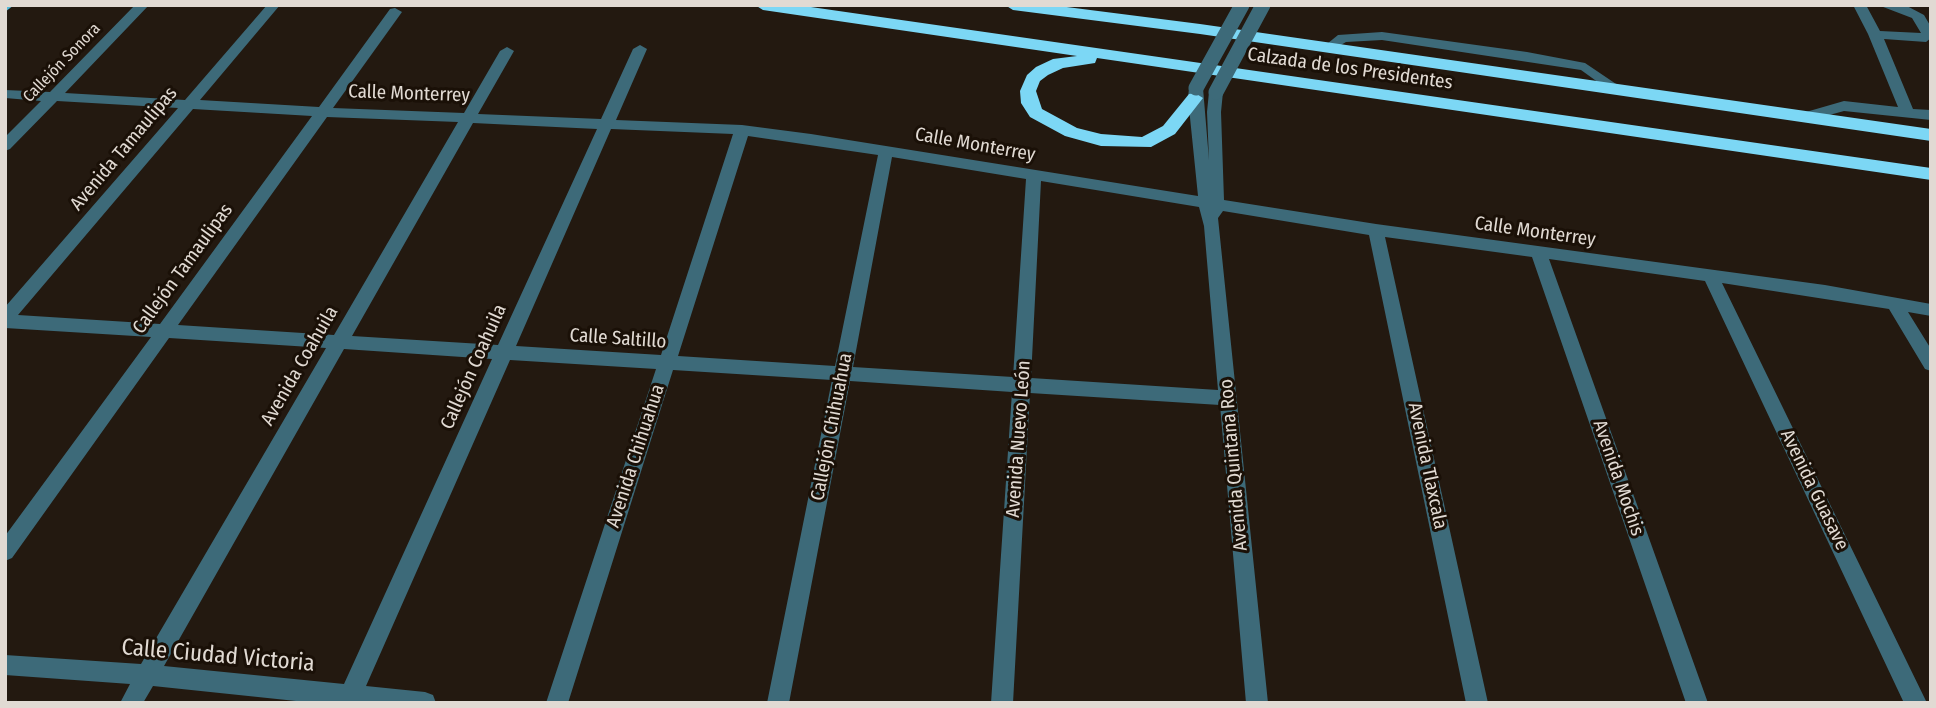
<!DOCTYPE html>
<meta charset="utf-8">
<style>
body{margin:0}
#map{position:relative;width:1936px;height:708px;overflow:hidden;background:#231910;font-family:"Fira Sans Condensed",sans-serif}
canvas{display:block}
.frame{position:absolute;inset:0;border:7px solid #e1dad3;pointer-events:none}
</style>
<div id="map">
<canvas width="1936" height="708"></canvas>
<div class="frame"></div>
</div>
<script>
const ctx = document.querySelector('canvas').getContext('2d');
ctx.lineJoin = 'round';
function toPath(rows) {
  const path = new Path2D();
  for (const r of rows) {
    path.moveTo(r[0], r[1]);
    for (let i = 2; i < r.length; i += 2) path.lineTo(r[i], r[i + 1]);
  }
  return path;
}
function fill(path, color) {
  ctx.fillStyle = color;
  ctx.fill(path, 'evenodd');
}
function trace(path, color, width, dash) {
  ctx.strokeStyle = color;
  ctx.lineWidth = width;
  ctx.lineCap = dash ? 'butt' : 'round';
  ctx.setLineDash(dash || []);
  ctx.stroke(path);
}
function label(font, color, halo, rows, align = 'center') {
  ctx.font = font + ' "Fira Sans Condensed",sans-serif';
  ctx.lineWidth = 6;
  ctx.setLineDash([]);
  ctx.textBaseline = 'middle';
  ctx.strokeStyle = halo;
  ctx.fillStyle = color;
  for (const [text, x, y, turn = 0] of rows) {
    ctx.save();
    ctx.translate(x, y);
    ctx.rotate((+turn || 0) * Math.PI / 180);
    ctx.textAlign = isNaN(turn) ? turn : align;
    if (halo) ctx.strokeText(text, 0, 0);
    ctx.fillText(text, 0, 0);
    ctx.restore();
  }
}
fill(toPath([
 [135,5,149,5,65,93,185,100,267,5,280,5,200,100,319,107,390,9,395,8,402,12,333,108,464,113,500,51,507,47,514,51,478,114,601,119,633,49,640,45,647,49,616,120,742,125,811,134,1198,196,1188,98,1189,88,1196,84,1203,88,1209,160,1207,112,1209,92,1216,88,1223,92,1221,112,1224,200,1376,224,1825,285,1931,304,1931,316,1908,312,1931,349,1931,371,1925,369,1889,309,1722,283,1927,703,1904,703,1705,281,1549,259,1708,703,1686,703,1532,257,1385,237,1488,703,1466,703,1369,235,1223,211,1218,218,1268,703,1246,703,1220,405,1030,393,1013,703,991,703,1012,392,850,381,789,703,767,703,832,380,673,370,568,703,546,703,656,369,510,360,366,686,425,692,433,695,436,703,315,703,153,686,143,703,120,703,130,684,5,675,5,655,141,664,326,348,169,338,12,558,5,561,5,536,151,337,5,328,5,307,178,108,57,101,10,149,5,151,5,137,41,101,5,98,5,90,50,92,135,5],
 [193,109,312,116,160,324,18,315,193,109],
 [327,117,458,122,334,335,178,325,327,117],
 [473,123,597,129,498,345,352,336,473,123],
 [611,129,733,134,661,355,516,346,611,129],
 [748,136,878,155,835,366,678,356,748,136],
 [892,157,1026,179,1013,377,853,367,892,157],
 [1041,181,1199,207,1204,226,1218,390,1031,378,1041,181],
 [344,349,492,359,344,684,164,666,344,349],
 [1853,5,1866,5,1880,31,1921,33,1912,18,1878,5,1905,5,1924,15,1931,27,1931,38,1926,42,1884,39,1913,109,1931,110,1931,120,1844,111,1804,122,1799,120,1797,117,1799,114,1844,101,1898,107,1868,34,1853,5],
 [1382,32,1527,52,1585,63,1625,90,1618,94,1613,93,1581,70,1382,40,1346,42,1329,52,1322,48,1338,35,1382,32]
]), '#3d6a79');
fill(toPath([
 [5,5,14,5,5,12,5,5]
]), '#56bad9');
fill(toPath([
 [755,5,797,5,1931,168,1931,180,1097,58,1095,63,1063,68,1048,75,1040,81,1036,91,1042,109,1077,128,1101,134,1142,137,1163,126,1189,94,1195,93,1203,98,1175,134,1151,147,1101,146,1065,136,1030,117,1021,103,1020,91,1027,75,1036,67,1053,59,1077,56,763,10,755,5],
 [1005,5,1051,5,1200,24,1931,129,1931,141,1200,34,1013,10,1005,5]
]), '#7cd7f5');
trace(toPath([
 [1196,88,1242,5],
 [1216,92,1263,5]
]), '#3d6a79', 15);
label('16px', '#e1dad3', '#1a1007', [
 ["Callejón Sonora",62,63,-46]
]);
label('19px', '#e1dad3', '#1a1007', [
 ["Calzada de los Presidentes",1350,69,8],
 ["Calle Monterrey",409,94,2],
 ["Calle Monterrey",975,145,10],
 ["Avenida Tamaulipas",124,149,-50],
 ["Calle Monterrey",1535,232,8],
 ["Callejón Tamaulipas",183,269,-54],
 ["Calle Saltillo",618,339,4],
 ["Avenida Coahuila",300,366,-60],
 ["Callejón Coahuila",474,367,-66],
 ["Callejón Chihuahua",832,427,-79],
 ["Avenida Nuevo León",1019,439,-86],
 ["Avenida Chihuahua",636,456,-72],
 ["Avenida Quintana Roo",1234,465,-95],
 ["Avenida Tlaxcala",1427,466,78],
 ["Avenida Mochis",1618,478,71],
 ["Avenida Guasave",1814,490,64]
]);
label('23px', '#e1dad3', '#1a1007', [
 ["Calle Ciudad Victoria",218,656,5]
]);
</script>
